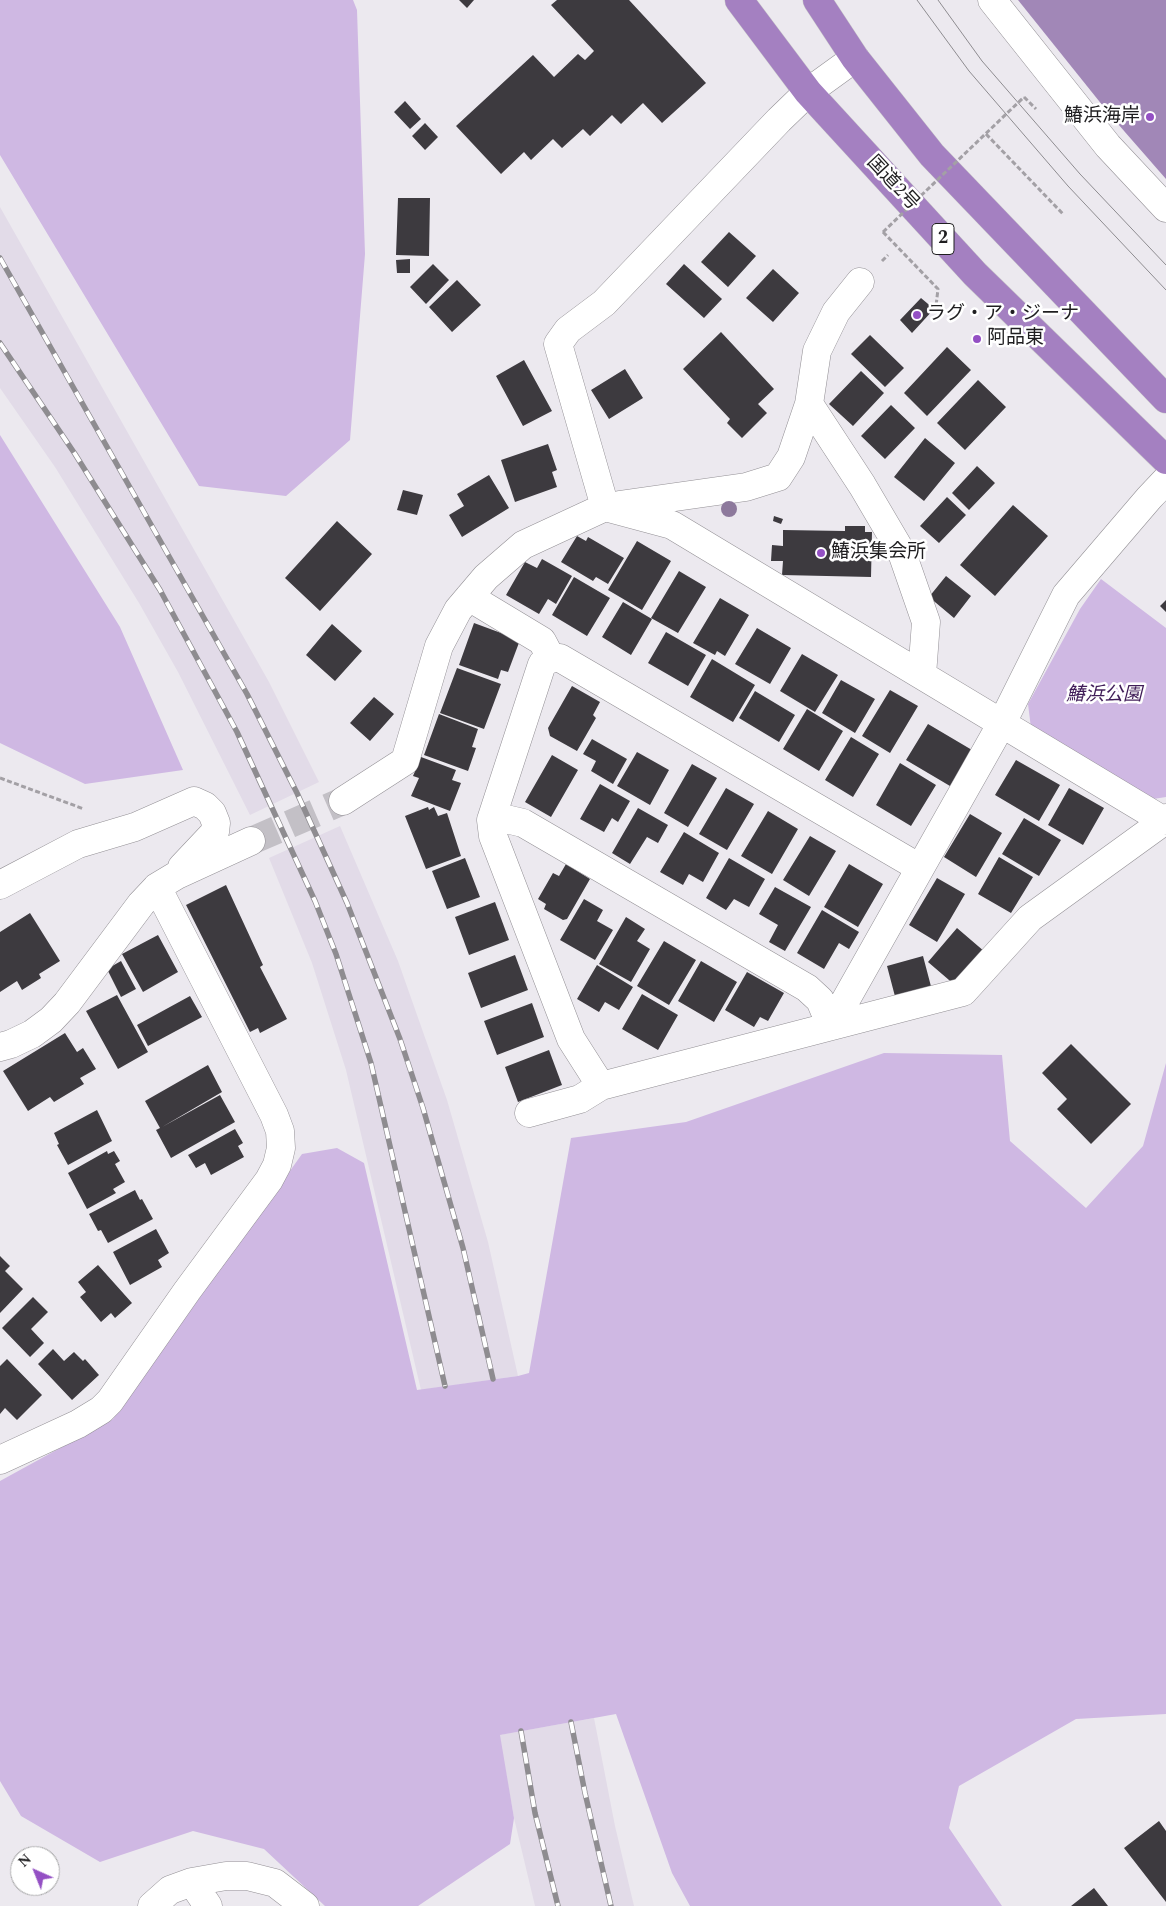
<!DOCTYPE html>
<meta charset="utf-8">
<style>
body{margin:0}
#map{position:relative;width:1166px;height:1906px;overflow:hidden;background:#ece9ef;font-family:Spectral,serif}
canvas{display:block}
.north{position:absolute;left:10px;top:1846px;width:50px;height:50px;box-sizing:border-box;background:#fff;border:1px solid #a5a5a6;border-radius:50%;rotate:316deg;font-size:14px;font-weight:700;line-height:20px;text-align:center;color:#1f1e20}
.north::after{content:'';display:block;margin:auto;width:18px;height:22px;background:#9450c4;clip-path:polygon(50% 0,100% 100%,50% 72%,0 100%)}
</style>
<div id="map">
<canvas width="1166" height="1906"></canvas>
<div class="north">N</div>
</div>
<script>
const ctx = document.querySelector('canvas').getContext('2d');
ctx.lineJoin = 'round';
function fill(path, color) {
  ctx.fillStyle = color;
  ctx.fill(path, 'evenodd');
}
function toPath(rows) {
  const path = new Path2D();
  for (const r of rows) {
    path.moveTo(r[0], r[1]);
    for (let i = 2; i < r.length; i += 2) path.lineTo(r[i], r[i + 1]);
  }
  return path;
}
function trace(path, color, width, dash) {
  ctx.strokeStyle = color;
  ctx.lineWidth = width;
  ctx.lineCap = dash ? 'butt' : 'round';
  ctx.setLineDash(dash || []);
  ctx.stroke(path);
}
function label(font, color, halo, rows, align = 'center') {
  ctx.font = font + ' Spectral,"Noto Sans JP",serif';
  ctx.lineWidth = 5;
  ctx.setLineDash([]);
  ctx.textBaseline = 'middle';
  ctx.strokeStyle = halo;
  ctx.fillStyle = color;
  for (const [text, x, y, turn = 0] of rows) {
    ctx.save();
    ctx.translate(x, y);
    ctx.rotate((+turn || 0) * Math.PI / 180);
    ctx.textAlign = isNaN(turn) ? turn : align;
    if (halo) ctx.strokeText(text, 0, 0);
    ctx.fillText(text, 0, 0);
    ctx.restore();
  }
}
fill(toPath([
 [0,207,269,682,319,782,250,815,178,672,139,603,55,467,0,388],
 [340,826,398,961,447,1100,488,1242,518,1376,421,1390,346,1070,312,963,269,858],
 [594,1718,615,1826,634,1906,535,1906,514,1818,499,1735]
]), '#e2dbe8');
fill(toPath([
 [0,0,353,0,357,10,365,254,350,440,286,496,199,486,0,155],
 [0,435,120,627,183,770,85,784,0,743],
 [1101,579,1166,628,1166,797,1153,799,1031,728,1028,704,1080,609],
 [884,1053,1002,1055,1010,1141,1086,1208,1143,1146,1166,1063,1166,1714,1076,1719,959,1786,949,1828,1002,1906,690,1906,672,1873,616,1714,500,1735,514,1818,510,1844,418,1906,325,1906,264,1849,193,1831,100,1862,21,1816,0,1781,0,1481,113,1419,302,1154,337,1148,364,1163,417,1390,518,1376,529,1373,571,1138,686,1122]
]), '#cfb8e3');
fill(toPath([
 [1018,0,1166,0,1166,179,1111,116]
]), '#a187b7');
fill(toPath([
 [459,0,474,0,467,8],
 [557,0,629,0,706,83,662,123,643,103,621,124,612,115,590,136,583,129,562,148,553,139,531,160,524,152,501,174,456,126,533,55,554,77,578,54,585,60,594,51,551,5],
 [405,101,421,119,410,129,394,112],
 [425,123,438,137,425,150,412,136],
 [398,198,430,198,429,256,396,255],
 [729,232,756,256,728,287,701,262],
 [410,259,410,273,397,273,396,260],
 [433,264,449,280,426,304,410,287],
 [684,264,722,299,704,318,666,284],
 [773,269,799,293,773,322,746,298],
 [457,280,481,305,452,332,429,307],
 [921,298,934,309,912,333,900,320],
 [721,332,774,389,758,404,767,413,742,438,727,423,730,419,683,369],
 [870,335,904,368,885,387,851,354],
 [947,347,971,370,927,416,904,393],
 [524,360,552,411,523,426,496,376],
 [625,369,643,398,609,419,591,390],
 [861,371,884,393,853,426,829,404],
 [978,380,1006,407,965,450,937,423],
 [891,405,915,428,885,459,861,436],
 [925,438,955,463,924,501,894,477],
 [548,444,557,470,552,472,557,487,515,502,501,460],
 [977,466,995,483,969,510,952,493],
 [489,475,509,508,462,537,449,515,464,506,457,494],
 [403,490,423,495,417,515,397,510],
 [947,497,966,515,939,543,920,526],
 [1013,505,1048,536,995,596,960,565],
 [774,516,783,519,781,524,773,521],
 [337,521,372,554,320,611,285,578],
 [845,526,865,526,865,532,872,532,871,577,782,575,783,561,771,561,772,545,783,546,783,530,845,531],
 [577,536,586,541,588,537,624,558,608,584,596,577,593,581,561,562],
 [637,541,671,561,642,610,608,590],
 [542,559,572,576,556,604,548,599,539,614,506,595,525,562,537,568],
 [679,571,706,587,678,633,651,618],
 [946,576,971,596,954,618,929,597],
 [574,577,610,598,587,636,552,615],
 [720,598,749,615,725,656,717,651,715,655,693,643],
 [1166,600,1166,612,1160,606],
 [623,602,652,619,631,655,602,637],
 [474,623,520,640,508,672,501,670,498,679,459,665],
 [332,624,362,651,335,681,306,655],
 [757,628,791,648,770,684,735,664],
 [666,632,706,655,688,686,648,663],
 [802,654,838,675,815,712,780,691],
 [712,659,755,685,733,722,690,697],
 [457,668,501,684,484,729,440,713],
 [841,680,875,699,855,733,822,713],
 [572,686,600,702,593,715,596,718,577,751,550,736,548,728],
 [890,690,918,706,890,753,862,736],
 [755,691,795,715,779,742,739,718],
 [374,697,394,714,370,741,350,723],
 [807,709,843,731,819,771,783,749],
 [439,714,478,729,472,747,476,748,468,771,424,755],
 [928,724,972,750,950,786,906,760],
 [851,737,879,754,853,797,825,780],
 [592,739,627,759,613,784,591,771,596,761,583,754],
 [637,752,669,770,650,805,617,786],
 [552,755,578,770,551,817,525,802],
 [421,757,456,770,452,780,461,783,450,811,411,796,419,778,413,776],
 [1016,760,1060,785,1039,821,995,795],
 [900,763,936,785,911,826,876,805],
 [692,764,717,778,688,827,664,813],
 [600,784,630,801,618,822,612,818,604,832,580,819],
 [726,788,754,804,727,850,699,834],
 [1069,788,1104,808,1083,845,1048,825],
 [428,807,429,810,434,807,438,816,447,813,461,856,426,869,405,816],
 [638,808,668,825,658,843,647,837,630,864,612,853],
 [768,811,798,829,772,874,741,856],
 [970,814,1002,833,976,877,944,857],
 [1024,818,1061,840,1039,876,1002,854],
 [684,832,719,853,703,882,689,874,683,885,660,872],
 [810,836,836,851,809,896,783,880],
 [999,857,1033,877,1011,913,978,894],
 [465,858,480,897,447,909,432,871],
 [729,858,765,879,749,907,734,899,726,910,706,898],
 [566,864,590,879,567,919,563,920,544,909,546,904,538,899,553,873,559,876],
 [849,864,883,884,858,927,824,907],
 [937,878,965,894,937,942,909,925],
 [226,885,263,965,260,967,287,1019,260,1033,258,1028,250,1032,186,905],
 [775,887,811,907,785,951,769,942,778,925,759,914],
 [584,899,603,910,597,921,613,930,595,960,560,940],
 [495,902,509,940,469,955,455,917],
 [822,910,859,932,849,949,839,943,824,969,797,953],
 [30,913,60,961,39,974,41,978,22,990,17,981,0,992,0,932],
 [626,917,645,929,637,941,650,949,631,982,599,964],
 [957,928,985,952,956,986,928,962],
 [158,935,178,972,143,992,122,954],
 [664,941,696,960,669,1005,637,986],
 [515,955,528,990,481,1008,468,973],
 [923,956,933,994,897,1004,887,966],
 [121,961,136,989,121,997,107,969],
 [701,961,737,982,714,1022,678,1001],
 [597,965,633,987,619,1010,605,1002,599,1012,577,999],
 [747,972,784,993,768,1021,760,1017,754,1027,725,1010],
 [642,994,678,1015,658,1050,622,1029],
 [117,995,148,1052,118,1069,86,1011],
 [190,996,202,1017,148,1046,137,1025],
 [532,1003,544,1037,497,1055,484,1021],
 [65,1033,77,1052,83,1048,96,1069,80,1078,84,1084,54,1102,50,1097,28,1111,3,1071],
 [1071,1044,1131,1104,1091,1144,1057,1109,1067,1099,1042,1073],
 [549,1050,562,1085,518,1102,505,1067],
 [208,1065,222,1092,162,1127,220,1095,235,1122,171,1158,156,1130,160,1128,145,1101],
 [97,1110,112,1141,68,1165,57,1145,59,1144,54,1133],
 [235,1129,243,1143,238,1146,244,1157,211,1175,205,1163,196,1168,188,1155],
 [107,1151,108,1154,114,1151,120,1161,115,1164,125,1182,113,1189,116,1193,87,1209,68,1173],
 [135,1190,140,1200,142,1199,153,1219,108,1243,101,1230,98,1231,89,1214],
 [156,1229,169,1253,158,1260,162,1267,130,1285,113,1252],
 [0,1256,10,1266,5,1271,23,1289,0,1313],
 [98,1265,132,1303,115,1318,111,1313,101,1322,80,1297,86,1292,78,1282],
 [33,1297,48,1312,31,1329,44,1343,30,1357,2,1328],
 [53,1349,64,1361,74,1352,83,1361,85,1359,99,1375,72,1400,38,1364],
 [7,1359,42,1395,17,1420,5,1408,0,1414,0,1366],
 [1159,1821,1166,1831,1166,1902,1124,1848],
 [1094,1888,1108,1906,1071,1906]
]), '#3d3a3f');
trace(toPath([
 [251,841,343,801]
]), '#c3c0c6', 28, [28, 14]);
const street = toPath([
 [992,0,1108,146,1166,208],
 [809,404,862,485,902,553,926,622,922,675],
 [619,505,746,487,778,477,791,457,809,404,817,351,836,312,860,282],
 [605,507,672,525,1164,821,1166,818],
 [469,597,542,641,551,658],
 [343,801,405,761,439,646,458,610,486,577,523,545,605,507,558,344,568,330,604,303,779,120,808,92,855,58],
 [491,820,506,819,523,823,807,988,820,1000,831,1026],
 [0,885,78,844,135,827,194,801,205,806,212,813,216,823,215,832,182,867],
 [831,1026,1002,723,1066,595,1149,498,1166,480],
 [0,1047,11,1044,32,1034,51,1020,67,1003,141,904,157,887,177,875,251,841],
 [601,1086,571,1039,493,836,491,820,542,664,551,658,560,658,920,868],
 [529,1113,580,1099,601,1086,963,992,1030,918,1164,821],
 [0,1460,78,1424,101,1410,110,1401,187,1291,269,1180,277,1165,281,1148,280,1131,274,1115,157,887],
 [192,1882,208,1906],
 [152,1906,170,1890,192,1882,226,1876,247,1876,275,1883,305,1906]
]);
const highway = toPath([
 [739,0,808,92,975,274,1166,460],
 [817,0,855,58,932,155,1166,399]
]);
trace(street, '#939095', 29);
trace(highway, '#c9c9c9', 29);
trace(toPath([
 [1024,97,1036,109],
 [986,134,1063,214],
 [883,232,938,289,936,306],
 [882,261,888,255],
 [0,778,84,809]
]), '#a3a0a5', 3, [5, 2.5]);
trace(street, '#fff', 28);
trace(highway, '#a480c1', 28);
trace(toPath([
 [917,0,969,71,1068,186,1166,290],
 [938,0,982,61,1080,174,1166,265]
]), '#8e8c90', 1);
const rail = toPath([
 [0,258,247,694,297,793,347,903,400,1039,423,1108,463,1248,493,1379],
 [0,343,75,454,160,590,237,732,315,901,336,954,371,1063,445,1386],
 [571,1722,585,1793,611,1906],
 [521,1731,535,1813,558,1906]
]);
trace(rail, '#8e8c90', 5.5);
trace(rail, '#fff', 4, [11]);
trace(toPath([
 [883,232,1024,97]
]), '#a3a0a5', 3, [5, 2.5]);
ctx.fillStyle = '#8d799c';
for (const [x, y] of [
 [729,509]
]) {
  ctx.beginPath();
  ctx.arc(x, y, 8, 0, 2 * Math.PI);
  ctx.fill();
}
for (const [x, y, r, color] of [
 [1150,117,5,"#9450c4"],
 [917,315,5,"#9450c4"],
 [977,339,5,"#9450c4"],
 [821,553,5,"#9450c4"]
]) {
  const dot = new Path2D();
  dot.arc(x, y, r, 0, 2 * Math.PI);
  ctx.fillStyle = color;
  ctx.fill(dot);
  trace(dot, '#fff', 2);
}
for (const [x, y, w] of [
 [943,239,22]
]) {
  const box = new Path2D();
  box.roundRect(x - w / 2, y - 15.5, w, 31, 4);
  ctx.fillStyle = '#fff';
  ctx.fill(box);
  trace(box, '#1f1e20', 1);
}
label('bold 18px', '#1f1e20', null, [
 ["2",943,239]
]);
label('19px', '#1f1e20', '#fff', [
 ["鰆浜海岸",1140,117,"right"],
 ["ラグ・ア・ジーナ",927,315],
 ["阿品東",987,339],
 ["鰆浜集会所",831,553]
], 'left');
label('19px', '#1f1e20', '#fff', [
 ["国道2号",892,184,47]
]);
label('italic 19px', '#401d58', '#fff', [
 ["鰆浜公園",1104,696]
]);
</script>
